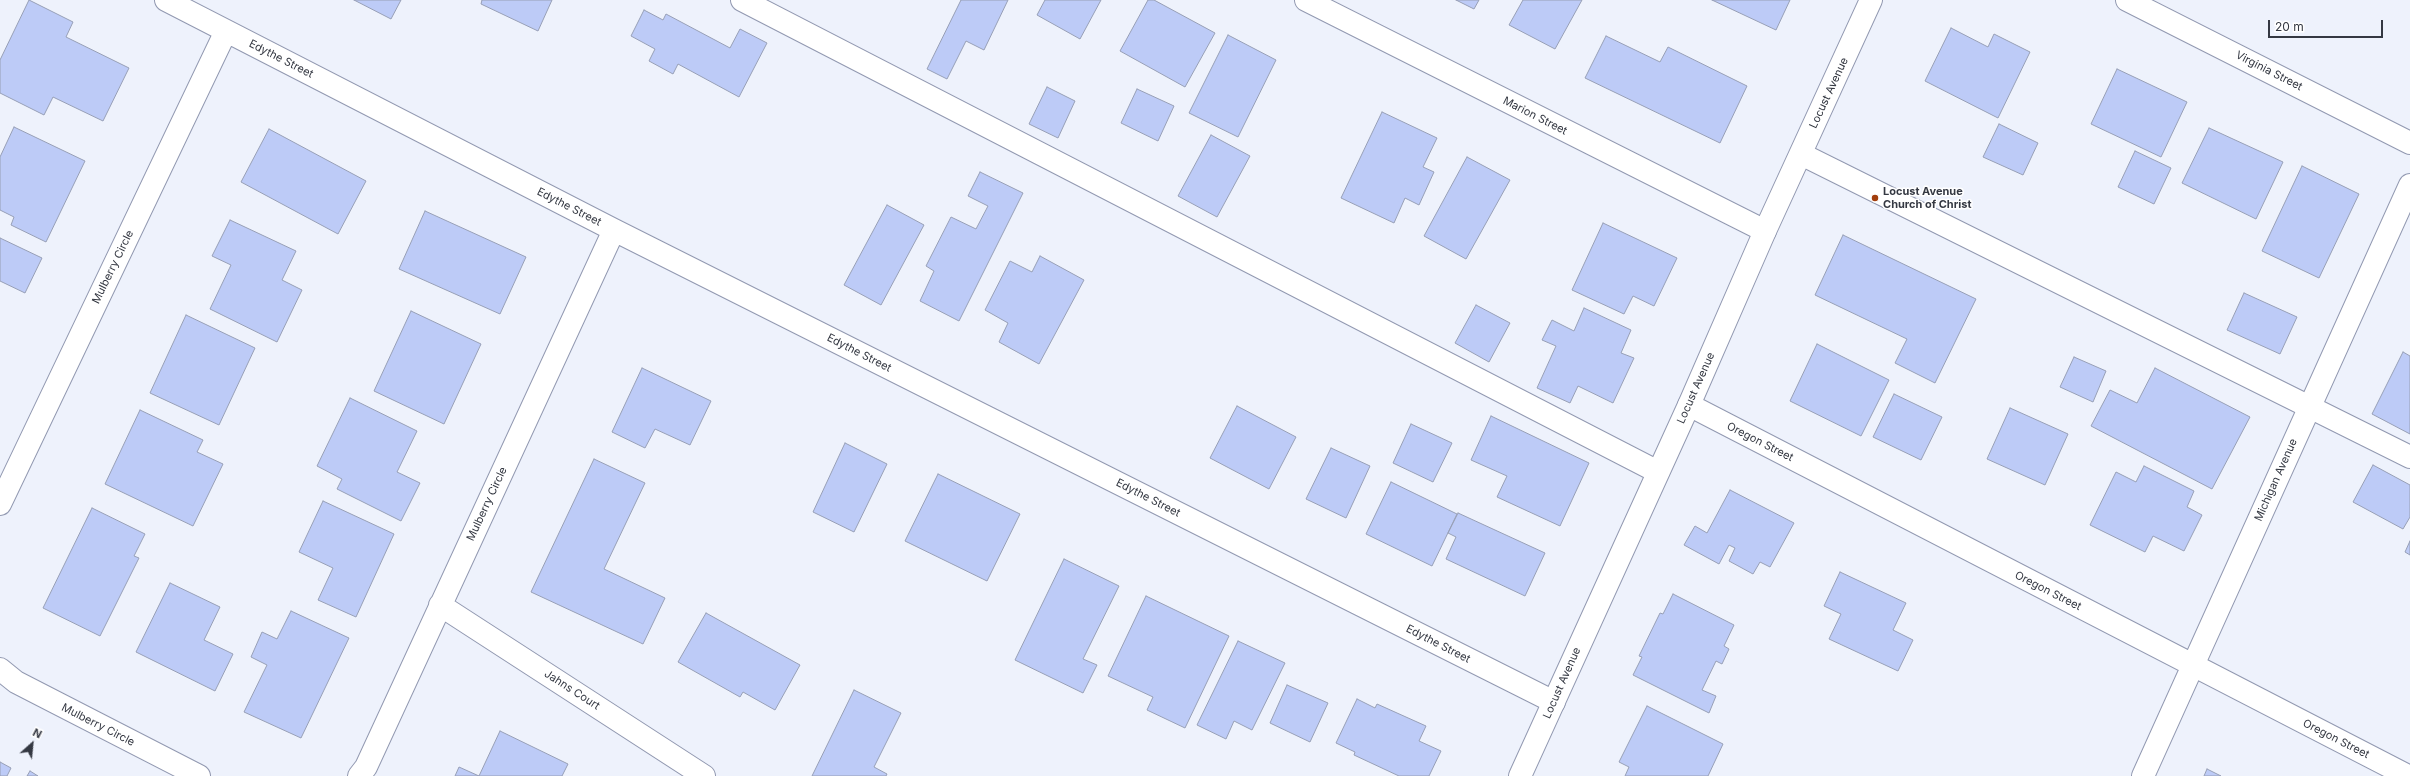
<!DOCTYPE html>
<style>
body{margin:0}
#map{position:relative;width:2410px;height:776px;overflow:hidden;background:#eef2fc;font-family:Inter,sans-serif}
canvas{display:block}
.north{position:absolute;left:12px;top:724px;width:40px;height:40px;-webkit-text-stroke:3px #fff;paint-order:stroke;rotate:27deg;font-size:11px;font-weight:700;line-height:16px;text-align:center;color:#343842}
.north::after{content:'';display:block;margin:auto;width:14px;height:18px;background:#343842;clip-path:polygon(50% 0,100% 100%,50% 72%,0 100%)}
.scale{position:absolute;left:2268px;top:20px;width:115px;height:18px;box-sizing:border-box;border:2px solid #343842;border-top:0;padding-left:5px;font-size:12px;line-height:14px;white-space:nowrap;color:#343842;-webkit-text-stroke:3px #fff;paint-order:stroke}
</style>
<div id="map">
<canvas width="2410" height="776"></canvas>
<div class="north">N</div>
<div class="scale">20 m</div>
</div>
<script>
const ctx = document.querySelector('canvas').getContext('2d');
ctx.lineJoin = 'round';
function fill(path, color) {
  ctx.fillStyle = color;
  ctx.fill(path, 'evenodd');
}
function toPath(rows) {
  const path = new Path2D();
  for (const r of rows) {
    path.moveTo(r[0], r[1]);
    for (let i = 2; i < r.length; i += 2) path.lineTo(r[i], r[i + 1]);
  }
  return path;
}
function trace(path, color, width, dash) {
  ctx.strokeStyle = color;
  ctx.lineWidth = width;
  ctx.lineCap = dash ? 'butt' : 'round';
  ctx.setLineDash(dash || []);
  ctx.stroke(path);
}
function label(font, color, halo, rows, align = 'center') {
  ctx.font = font + ' Inter,sans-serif';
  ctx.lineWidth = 3;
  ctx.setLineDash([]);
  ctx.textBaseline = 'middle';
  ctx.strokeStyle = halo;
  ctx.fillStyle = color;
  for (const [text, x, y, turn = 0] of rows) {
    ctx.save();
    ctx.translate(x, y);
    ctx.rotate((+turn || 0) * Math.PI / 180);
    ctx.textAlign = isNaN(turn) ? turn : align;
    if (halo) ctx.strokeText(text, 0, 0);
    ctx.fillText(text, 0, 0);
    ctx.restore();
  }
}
const building = toPath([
 [29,0,73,22,66,37,129,68,103,121,53,97,44,115,0,93,0,60,29,0],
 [354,0,401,0,391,19,354,0],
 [482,0,552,0,538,31,481,4,482,0],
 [961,0,1008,0,984,50,966,41,947,79,927,69,961,0],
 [1045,0,1101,0,1080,39,1037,15,1045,0],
 [1148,0,1154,0,1215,33,1185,87,1120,51,1148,0],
 [1456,0,1479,0,1474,9,1456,0],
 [1523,0,1582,0,1555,49,1509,25,1523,0],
 [1712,0,1790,0,1776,30,1712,0],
 [644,10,663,20,666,14,730,48,740,29,767,43,739,97,678,64,673,74,649,61,655,49,631,36,644,10],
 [1951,28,1988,47,1994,34,2030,52,1998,118,1925,81,1951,28],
 [1228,35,1276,60,1238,137,1189,113,1228,35],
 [1606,36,1660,62,1668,47,1747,86,1720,143,1585,78,1606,36],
 [2117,69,2187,102,2161,157,2091,124,2117,69],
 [1047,87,1075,101,1058,138,1029,124,1047,87],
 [1137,89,1174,106,1158,141,1121,123,1137,89],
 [1382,112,1437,138,1423,167,1434,172,1419,205,1405,198,1394,223,1341,198,1382,112],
 [1999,124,2038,143,2023,175,1983,157,1999,124],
 [14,127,85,161,46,242,11,225,14,217,0,210,0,157,14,127],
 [2209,128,2283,162,2256,219,2182,183,2209,128],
 [269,129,366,181,338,234,241,182,269,129],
 [1211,135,1250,156,1217,217,1178,196,1211,135],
 [2135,151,2171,168,2154,204,2118,187,2135,151],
 [1467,157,1510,180,1466,259,1424,236,1467,157],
 [2302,166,2359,194,2319,278,2262,251,2302,166],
 [980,172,1023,193,959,321,920,301,934,271,926,266,951,217,976,229,988,206,968,196,980,172],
 [887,205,924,225,881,305,844,285,887,205],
 [425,211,526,257,500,314,399,269,425,211],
 [230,220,296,251,282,280,302,290,277,342,210,309,231,265,212,256,230,220],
 [1603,223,1677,258,1654,306,1633,296,1624,314,1572,290,1603,223],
 [1843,235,1976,299,1935,383,1895,363,1907,339,1815,295,1843,235],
 [0,238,42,258,25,293,0,281,0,238],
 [1040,256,1084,280,1039,364,999,342,1008,323,985,310,1010,261,1032,272,1040,256],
 [2244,293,2297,317,2280,354,2227,330,2244,293],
 [1476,305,1510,323,1489,362,1455,343,1476,305],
 [1584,308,1631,330,1621,353,1634,358,1613,403,1578,386,1570,403,1537,388,1556,346,1542,340,1552,320,1574,331,1584,308],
 [411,311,481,344,444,424,374,391,411,311],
 [186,315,255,348,219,425,150,393,186,315],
 [1817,344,1889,380,1861,436,1790,401,1817,344],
 [2403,352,2410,356,2410,434,2372,414,2403,352],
 [2074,357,2106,371,2093,402,2060,387,2074,357],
 [642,368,711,401,690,445,655,429,645,448,612,432,642,368],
 [2155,368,2250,417,2212,489,2091,426,2110,390,2137,403,2155,368],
 [1894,394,1942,417,1921,460,1873,437,1894,394],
 [350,398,417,431,397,472,420,483,401,521,337,489,342,479,317,466,350,398],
 [1237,406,1296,437,1269,489,1210,458,1237,406],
 [2010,408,2068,434,2045,485,1987,459,2010,408],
 [140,410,203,440,197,452,223,464,193,526,105,484,140,410],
 [1491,416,1589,463,1560,526,1497,497,1507,476,1471,460,1491,416],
 [1411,424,1452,443,1433,482,1393,463,1411,424],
 [845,443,887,464,854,532,813,512,845,443],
 [1331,448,1370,466,1346,518,1306,499,1331,448],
 [594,459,645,483,604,569,665,598,643,644,531,592,594,459],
 [2373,465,2410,485,2410,517,2403,529,2353,502,2373,465],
 [2144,466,2194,491,2187,507,2202,515,2184,551,2153,536,2145,552,2090,525,2116,472,2136,482,2144,466],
 [938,474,1020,514,987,581,905,541,938,474],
 [1391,482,1457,514,1432,566,1366,534,1391,482],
 [1730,490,1794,523,1770,567,1760,562,1753,574,1729,561,1735,548,1729,545,1719,564,1684,545,1695,526,1707,533,1730,490],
 [323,501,394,534,356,617,318,600,333,568,299,552,323,501],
 [92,508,145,534,134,556,139,558,100,636,43,608,92,508],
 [1458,513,1545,553,1525,596,1446,559,1456,537,1448,533,1458,513],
 [2410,541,2410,555,2405,552,2410,541],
 [1064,559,1119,586,1083,659,1097,665,1083,693,1015,660,1064,559],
 [1840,572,1906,603,1893,630,1913,640,1898,671,1829,639,1841,614,1824,606,1840,572],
 [170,583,220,607,204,640,233,654,215,691,136,652,170,583],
 [1673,594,1734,625,1724,646,1729,649,1722,664,1716,661,1702,690,1716,696,1709,713,1633,675,1642,657,1639,656,1660,613,1663,614,1673,594],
 [1146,596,1229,636,1185,728,1147,710,1153,697,1108,676,1146,596],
 [291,611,349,638,301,738,244,712,267,665,251,657,262,632,277,639,291,611],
 [706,613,800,665,775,710,743,692,740,697,678,662,706,613],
 [1238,641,1285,663,1252,730,1234,721,1226,739,1197,725,1238,641],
 [1287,685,1328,703,1310,742,1270,723,1287,685],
 [854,690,901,713,874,767,887,774,886,776,812,776,854,690],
 [1357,699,1375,708,1377,704,1426,726,1419,741,1441,751,1429,776,1399,776,1354,755,1355,752,1336,743,1357,699],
 [1647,706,1723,744,1708,776,1625,776,1629,767,1619,762,1647,706],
 [500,731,568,764,562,776,455,776,459,767,479,776,500,731],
 [0,762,11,768,7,776,0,776,0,762],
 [2207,769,2221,776,2204,776,2207,769],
 [30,771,38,776,27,776,30,771]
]);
fill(building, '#bdcbf7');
trace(building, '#979fb6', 1);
const lane = toPath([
 [742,0,1658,472],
 [1801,154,2410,457]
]);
const street = toPath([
 [166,0,614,230,1554,702],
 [1306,0,1765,231],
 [2127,0,2410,143],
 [1689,405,2408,776],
 [0,504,226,31],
 [440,605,704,776],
 [0,669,16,682,199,776],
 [359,776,366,767,614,230],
 [2143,776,2410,185]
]);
const secondary = toPath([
 [1520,776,1689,405,1765,231,1871,0]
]);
trace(lane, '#9299b1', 24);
trace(street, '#9299b1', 24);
trace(secondary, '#9299b1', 24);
trace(lane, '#fff', 22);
trace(street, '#fff', 22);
trace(secondary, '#fff', 22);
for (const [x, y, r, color] of [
 [1875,198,4,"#a23e0d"]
]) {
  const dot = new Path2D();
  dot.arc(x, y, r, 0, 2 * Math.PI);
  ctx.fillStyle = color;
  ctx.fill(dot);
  trace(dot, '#fff', 1.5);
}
label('11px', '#343842', '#fff', [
 ["Edythe Street",281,59,27],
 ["Virginia Street",2269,71,27],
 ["Locust Avenue",1829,93,-65],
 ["Marion Street",1535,116,27],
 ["Edythe Street",569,207,27],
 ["Mulberry Circle",113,267,-64],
 ["Edythe Street",859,353,27],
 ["Locust Avenue",1696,388,-66],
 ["Oregon Street",1760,442,27],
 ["Michigan Avenue",2276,480,-66],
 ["Edythe Street",1148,498,27],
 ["Mulberry Circle",487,504,-65],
 ["Oregon Street",2048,591,27],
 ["Edythe Street",1438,644,27],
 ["Locust Avenue",1562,683,-66],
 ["Jahns Court",572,690,33],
 ["Mulberry Circle",98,725,27],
 ["Oregon Street",2336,739,27]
]);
label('bold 11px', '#343842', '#fff', [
 ["Locust Avenue",1883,192],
 ["Church of Christ",1883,205]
], 'left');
</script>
